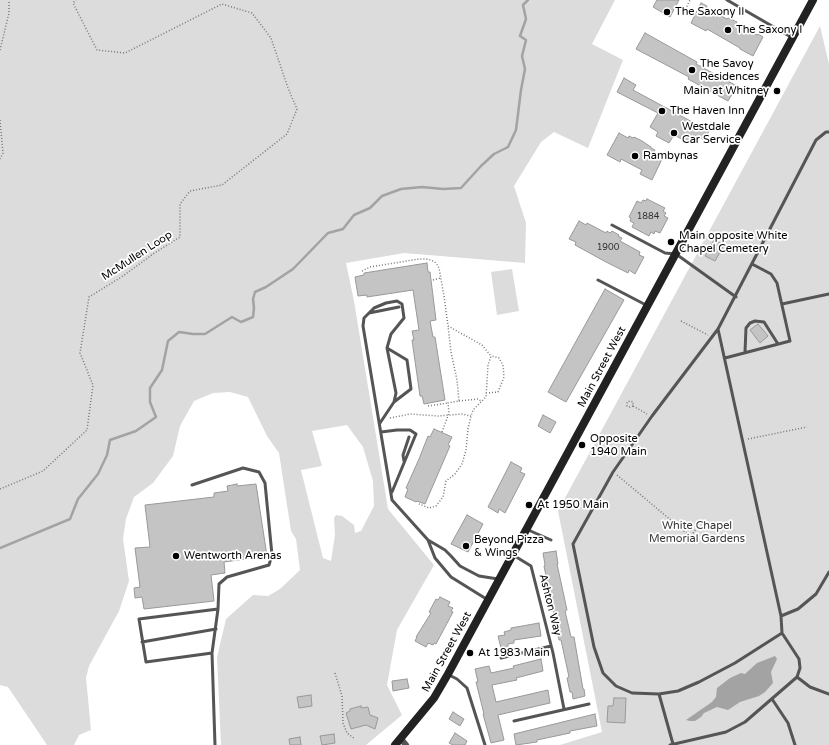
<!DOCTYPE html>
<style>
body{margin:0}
canvas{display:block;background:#fff}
</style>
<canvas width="829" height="745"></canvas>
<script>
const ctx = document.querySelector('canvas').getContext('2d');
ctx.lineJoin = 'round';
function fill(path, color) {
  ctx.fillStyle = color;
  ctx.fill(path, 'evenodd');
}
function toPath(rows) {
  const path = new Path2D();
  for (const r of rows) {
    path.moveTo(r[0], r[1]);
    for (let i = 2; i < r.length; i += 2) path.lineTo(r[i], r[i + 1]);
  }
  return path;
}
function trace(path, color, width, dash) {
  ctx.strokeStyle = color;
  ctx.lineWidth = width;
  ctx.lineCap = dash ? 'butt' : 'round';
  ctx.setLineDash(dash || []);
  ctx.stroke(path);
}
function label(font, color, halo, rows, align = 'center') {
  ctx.font = font + ' "Varela Round",sans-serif';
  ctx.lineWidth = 3.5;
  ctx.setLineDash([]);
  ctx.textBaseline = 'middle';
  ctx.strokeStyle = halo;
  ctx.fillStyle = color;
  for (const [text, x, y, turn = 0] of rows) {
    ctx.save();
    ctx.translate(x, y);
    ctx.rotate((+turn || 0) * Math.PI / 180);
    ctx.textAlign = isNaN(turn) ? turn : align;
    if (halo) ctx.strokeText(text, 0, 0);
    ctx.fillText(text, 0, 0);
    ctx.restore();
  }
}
fill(toPath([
 [0,0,615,0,592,44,623,60,588,148,554,132,541,142,514,186,526,223,525,263,404,253,346,263,354,301,388,509,434,565,397,630,387,685,402,715,366,745,221,745,217,657,226,619,253,595,268,596,280,589,300,570,296,539,291,531,279,453,267,436,248,397,230,392,213,393,194,401,180,426,173,456,153,483,134,497,126,519,123,539,129,581,119,611,89,666,86,678,91,730,79,735,74,745,47,745,8,687,0,685],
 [347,425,363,447,373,481,374,506,361,531,355,533,354,525,342,516,336,515,334,518,335,535,331,561,323,558,301,470,322,466,312,431],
 [820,26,829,64,829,745,560,745,602,732,558,511],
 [512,269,519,311,497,315,491,272]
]), '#dcdcdc');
fill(toPath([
 [775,656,777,659,771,672,773,683,765,692,759,696,740,702,728,710,717,707,704,713,701,717,695,721,690,721,686,720,712,702,716,697,717,688,730,678,741,673,745,674,757,663]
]), '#a3a3a3');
trace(toPath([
 [0,548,70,519,78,499,98,474,107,455,110,440,136,431,156,417,150,402,150,388,162,370,168,341,179,332,193,334,205,334,232,317,241,322,253,317,254,308,253,299,255,292,266,287,293,269,328,233,343,229,354,215,370,208,382,196,401,189,422,187,443,189,461,188,481,166,494,154,508,147,516,130,521,90,525,69,522,56,526,40,520,36,526,19,523,5,528,0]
]), '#a3a3a3', 2.5);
const building = toPath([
 [657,0,679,0,670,17,653,7,657,0],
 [701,3,707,6,706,8,727,19,728,18,737,22,736,24,757,35,758,34,763,37,753,56,740,49,740,48,707,29,706,31,691,23,701,3],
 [645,33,697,62,696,64,737,86,728,101,688,79,689,77,636,49,645,33],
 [624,78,636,85,633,90,709,131,704,140,696,135,691,144,674,135,669,143,656,136,658,132,650,127,658,113,617,92,624,78],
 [619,133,628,138,629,136,633,138,634,137,642,141,651,147,651,148,655,150,654,152,663,157,652,180,640,174,642,170,621,159,620,162,607,155,619,133],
 [647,199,665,208,663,211,666,213,664,216,668,218,660,233,655,231,654,234,651,232,649,236,632,227,634,223,630,221,631,218,629,217,637,201,641,203,643,200,646,201,647,199],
 [579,221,586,225,587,223,606,233,607,231,610,233,612,231,619,235,618,236,622,238,620,241,640,252,639,255,644,257,635,274,629,270,628,273,606,262,575,245,576,242,569,239,579,221],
 [714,240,724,245,715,261,705,256,714,240],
 [427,263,428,272,430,272,436,320,430,321,433,337,435,337,445,400,424,404,422,396,420,396,412,340,414,340,412,331,419,330,413,290,367,297,367,295,358,296,355,277,364,275,364,273,427,263],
 [605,289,624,300,566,402,548,392,605,289],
 [758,324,768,336,760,343,750,330,758,324],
 [543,415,556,422,550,433,538,426,543,415],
 [434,429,452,437,448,445,450,446,425,504,417,501,416,502,405,497,408,489,406,488,419,459,428,436,430,437,434,429],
 [511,462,522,468,520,472,525,474,505,513,499,509,498,513,488,507,511,462],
 [237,484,237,486,256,484,267,556,224,562,225,573,211,575,214,601,144,609,142,597,135,598,134,588,140,587,135,548,150,547,145,505,214,497,214,493,228,491,227,486,237,484],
 [467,515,483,524,468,552,451,544,467,515],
 [556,551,558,564,557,564,567,610,565,611,571,637,574,637,583,689,584,689,585,696,573,699,572,692,570,692,567,678,569,677,561,640,559,640,544,566,545,565,543,553,556,551],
 [440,597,450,602,448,606,453,608,451,611,453,612,436,644,434,643,433,645,428,643,426,647,415,641,417,637,416,637,431,613,429,612,436,599,438,600,440,597],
 [539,623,541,636,514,640,514,643,508,644,508,647,501,648,498,636,505,635,504,632,511,630,511,628,539,623],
 [541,659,543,671,516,678,517,680,492,685,496,702,548,690,550,703,498,715,504,740,491,743,483,714,484,714,476,682,478,682,475,669,489,666,491,673,514,668,513,666,541,659],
 [407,679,409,688,393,691,392,681,407,679],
 [311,695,312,706,299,708,297,697,311,695],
 [614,698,626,698,625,723,607,722,608,706,613,706,614,698],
 [361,706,361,708,368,707,370,715,378,718,375,729,366,725,351,729,346,713,350,711,350,709,361,706],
 [453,712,464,719,460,726,449,719,453,712],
 [595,714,597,726,570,731,570,733,537,740,537,742,516,745,514,734,595,714],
 [455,733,467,741,465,745,453,745,449,743,455,733],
 [334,734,335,743,322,745,320,736,334,734],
 [300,737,301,745,290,745,289,739,300,737]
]);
fill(building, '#c4c4c4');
trace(building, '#999', 1);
trace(toPath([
 [684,12,690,0],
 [0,50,9,13,9,0],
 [0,120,3,153,0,159],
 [362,271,370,267,419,259,426,259,431,260,436,263,439,268,444,296,448,326,482,345,491,356,488,365,486,397,473,410,471,416,468,429,466,450,462,464,455,474,446,481,443,497,436,506,429,508,419,504],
 [433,280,441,278],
 [681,321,708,335],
 [486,393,498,392,504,377,503,365,499,358,492,356],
 [459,401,478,399,481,401],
 [428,406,448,403],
 [633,406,630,407,627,406,627,402,630,401,633,402,633,406,647,414],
 [390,418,410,414,438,416,462,414,471,416],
 [442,432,449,413,448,403,459,401,457,380,451,352,448,326],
 [748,439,807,427],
 [617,475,691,537],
 [0,489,43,471,87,430,93,385,80,353,89,297,123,276,153,254,180,237,180,204,190,191,222,185,287,134,297,109,288,88,271,38,252,13,222,4,125,53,97,50,73,3,76,0],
 [686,543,696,529],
 [335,673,342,696,343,723,347,733,355,739]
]), '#777', 1.5, [1, 2]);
trace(toPath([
 [727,0,791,37],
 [612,225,665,253,676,254,736,297],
 [598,280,646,305],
 [782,304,829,294],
 [369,313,399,307],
 [387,348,407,360,411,389,394,402],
 [745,352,746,328,750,323,755,321,764,322,778,344],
 [725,358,790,341,777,283,771,274,752,264],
 [380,423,394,402,396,393,387,348,391,334,404,318,402,304,397,301,386,303,374,308,364,318,363,326,392,500,428,540,445,550,451,556,460,566,479,576,498,579],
 [381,432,397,430,410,430,416,434,392,492],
 [404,461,403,455,409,437],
 [192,485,243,468,259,472,265,483,272,555,269,565,227,577,219,584,218,609,212,653,215,745],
 [526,529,551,540],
 [428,540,435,558,451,577,488,600],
 [513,555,531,566,553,653,564,709],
 [781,616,798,609,816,594,829,572],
 [782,633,735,663,699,682,678,691,659,694,632,693,616,686,603,673,594,647,573,544,613,472,652,416,718,329,816,140,826,132,829,132],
 [142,642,216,629],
 [212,653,146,662,139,619,218,609],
 [501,658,551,646],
 [449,675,457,679,467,688,485,745],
 [797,677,810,687,829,694],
 [659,694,673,744],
 [772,699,788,723,795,745],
 [514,721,589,704],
 [670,745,726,732,745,722,797,677,800,668,799,659,782,633,781,616,718,329]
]), '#555', 3);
trace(toPath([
 [401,739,406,745]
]), '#555', 6);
trace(toPath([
 [395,745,434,698,448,674,813,0]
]), '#222', 8);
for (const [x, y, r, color] of [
 [667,12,4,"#000"],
 [728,30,4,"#000"],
 [692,70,4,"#000"],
 [777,91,4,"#000"],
 [662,111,4,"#000"],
 [674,133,4,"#000"],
 [635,156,4,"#000"],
 [671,242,4,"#000"],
 [582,445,4,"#000"],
 [529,505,4,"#000"],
 [466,546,4,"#000"],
 [176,556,4,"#000"],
 [470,653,4,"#000"]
]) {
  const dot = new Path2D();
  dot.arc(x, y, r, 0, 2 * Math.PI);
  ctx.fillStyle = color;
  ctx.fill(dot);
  trace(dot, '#fff', 1.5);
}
label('9px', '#313131', null, [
 ["1884",648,217],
 ["1900",608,248]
]);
label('11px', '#000', '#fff', [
 ["The Saxony II",675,12],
 ["The Saxony I",736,30],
 ["The Savoy",700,64],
 ["Residences",700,77],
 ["Main at Whitney",769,91,"right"],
 ["The Haven Inn",670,111],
 ["Westdale",682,127],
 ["Car Service",682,140],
 ["Rambynas",643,156],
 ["Main opposite White",679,236],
 ["Chapel Cemetery",679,249],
 ["Opposite",590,439],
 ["1940 Main",590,452],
 ["At 1950 Main",537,505],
 ["Beyond Pizza",474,540],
 ["& Wings",474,553],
 ["Wentworth Arenas",184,556],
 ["At 1983 Main",478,653]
], 'left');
label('11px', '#000', '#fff', [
 ["McMullen Loop",137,256,-33],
 ["Main Street West",602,367,-62],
 ["Ashton Way",550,605,76],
 ["Main Street West",447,652,-61]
]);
label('11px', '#333', '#fff', [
 ["White Chapel",697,526],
 ["Memorial Gardens",697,539]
]);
</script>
